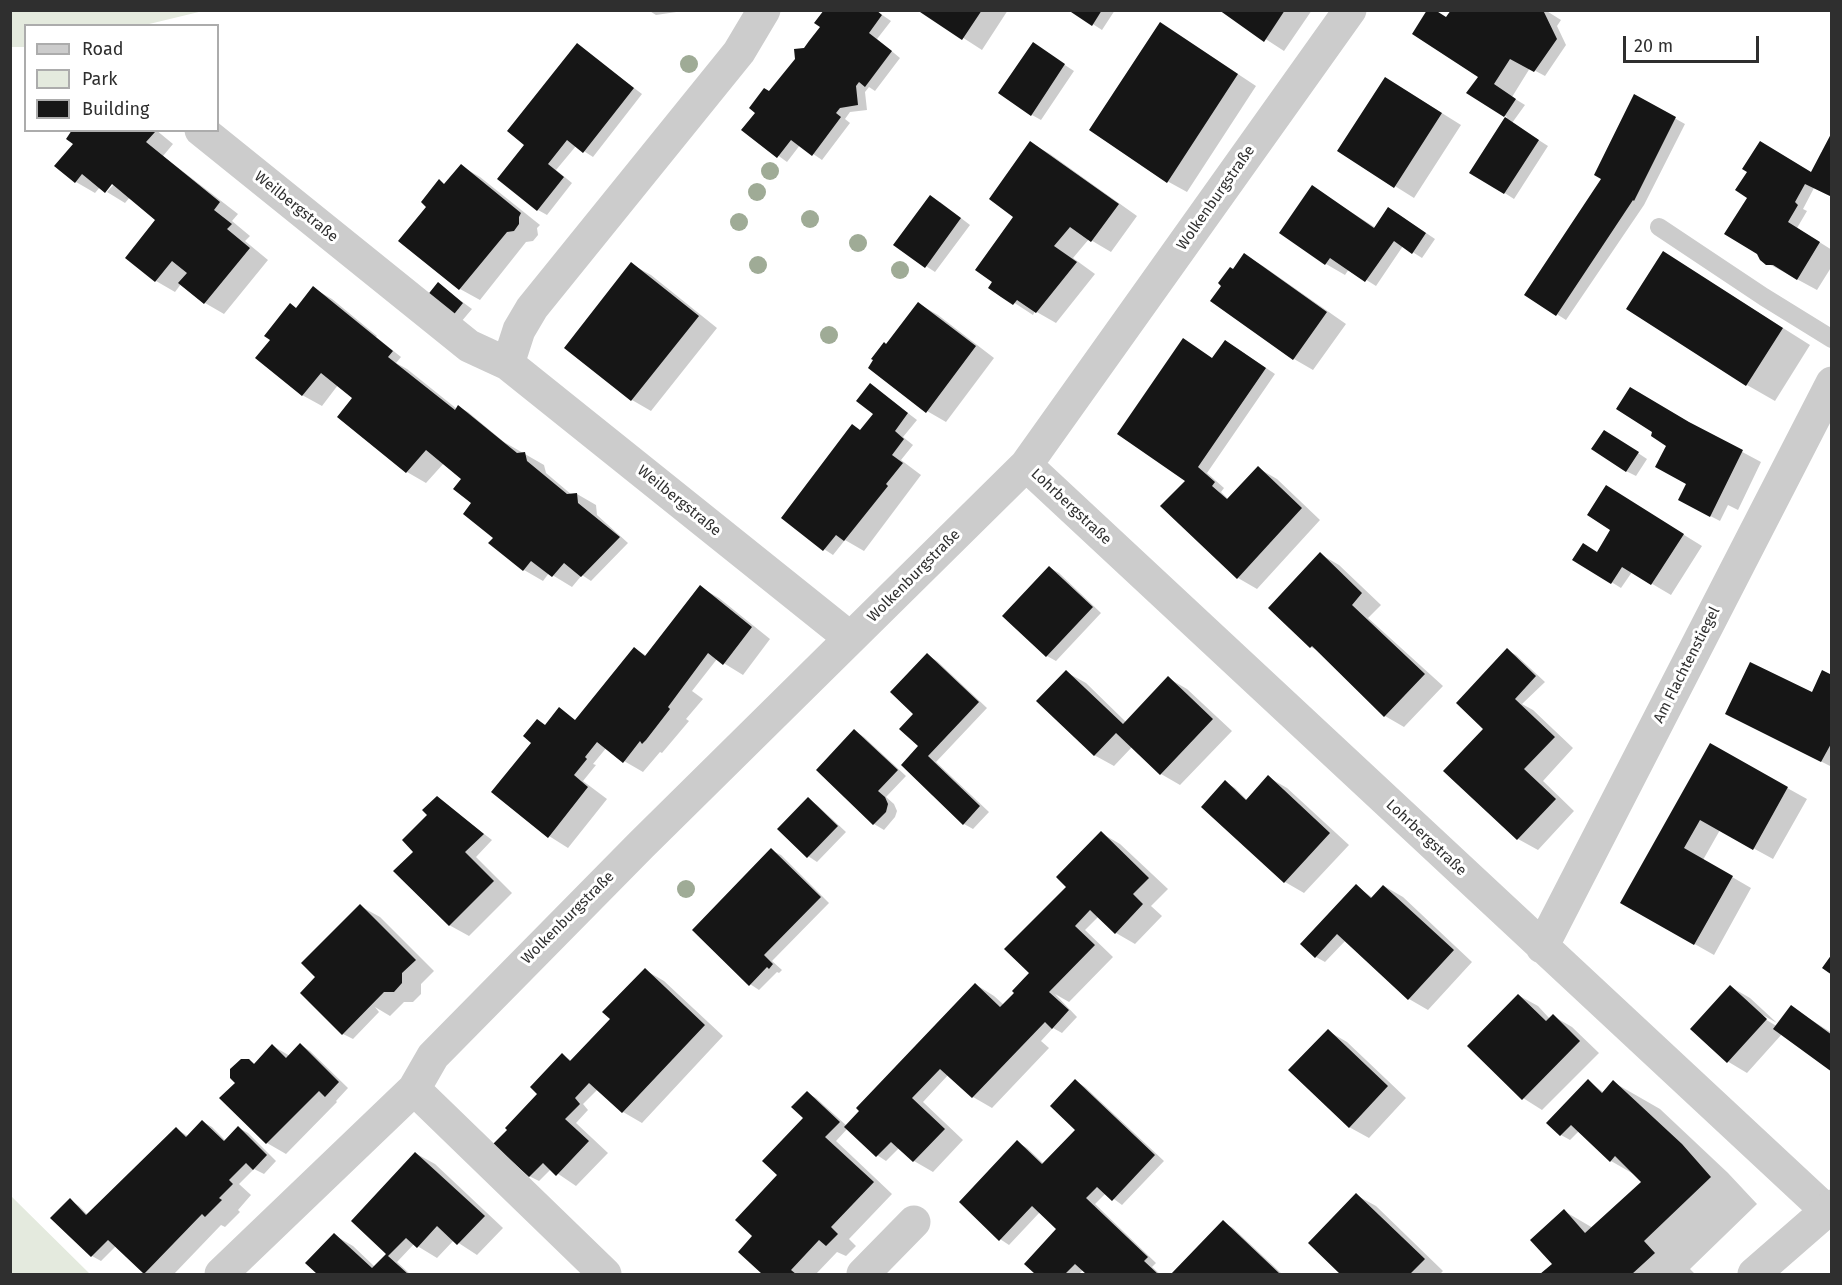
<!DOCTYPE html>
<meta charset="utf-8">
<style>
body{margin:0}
#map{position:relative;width:1842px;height:1285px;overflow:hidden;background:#fff;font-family:"Fira Sans",sans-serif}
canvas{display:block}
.frame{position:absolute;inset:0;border:12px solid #2f2f2f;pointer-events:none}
.legend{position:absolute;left:24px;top:24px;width:195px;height:108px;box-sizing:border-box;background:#fff;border:2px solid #acacac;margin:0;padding:8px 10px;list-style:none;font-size:18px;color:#2f2f2f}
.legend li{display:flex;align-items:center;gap:12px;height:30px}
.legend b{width:30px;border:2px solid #acacac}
.scale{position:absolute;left:1623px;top:36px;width:136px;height:27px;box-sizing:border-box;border:3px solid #2f2f2f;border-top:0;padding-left:8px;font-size:18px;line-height:21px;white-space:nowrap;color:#2f2f2f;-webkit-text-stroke:4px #fff;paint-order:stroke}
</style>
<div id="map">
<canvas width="1842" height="1285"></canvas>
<div class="frame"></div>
<ul class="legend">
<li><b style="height:8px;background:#ccc"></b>Road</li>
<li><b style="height:16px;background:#e4eade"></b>Park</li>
<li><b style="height:16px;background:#161616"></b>Building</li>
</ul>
<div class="scale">20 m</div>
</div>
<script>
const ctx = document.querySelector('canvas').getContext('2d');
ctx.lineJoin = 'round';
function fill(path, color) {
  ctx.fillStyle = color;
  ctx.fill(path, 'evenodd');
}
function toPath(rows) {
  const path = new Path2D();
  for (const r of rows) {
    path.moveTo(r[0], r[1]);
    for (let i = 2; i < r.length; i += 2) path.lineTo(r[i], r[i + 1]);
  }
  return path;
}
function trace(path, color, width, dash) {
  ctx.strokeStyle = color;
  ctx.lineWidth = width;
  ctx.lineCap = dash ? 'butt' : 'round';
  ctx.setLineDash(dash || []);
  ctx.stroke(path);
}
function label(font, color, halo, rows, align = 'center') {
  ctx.font = font + ' "Fira Sans",sans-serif';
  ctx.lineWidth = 6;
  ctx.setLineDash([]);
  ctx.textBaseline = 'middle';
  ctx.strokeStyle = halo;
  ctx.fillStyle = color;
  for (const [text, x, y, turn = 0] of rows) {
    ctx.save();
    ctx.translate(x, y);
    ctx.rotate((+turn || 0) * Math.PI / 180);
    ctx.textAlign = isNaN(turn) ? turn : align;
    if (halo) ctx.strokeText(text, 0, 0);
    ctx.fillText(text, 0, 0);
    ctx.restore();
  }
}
fill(toPath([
 [10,11,11,10,203,11,145,25,26,26,25,47,11,47],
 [11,1196,90,1274,11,1274]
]), '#e4eade');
fill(toPath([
 [648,10,690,10,656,15],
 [875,10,891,21,877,39,900,58,875,91,869,87,865,92,867,110,850,112,845,119,850,123,822,160,800,145,787,162,743,130,805,49],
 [920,10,1008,10,982,50],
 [1071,10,1115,10,1102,30],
 [1221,10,1312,10,1284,51],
 [1453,10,1545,10,1561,20,1557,26,1566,45,1545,76,1530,68,1512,97,1525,105,1512,123,1548,146,1514,199,1472,172,1507,117,1468,93,1485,83,1447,19],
 [1179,35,1256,86,1187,192,1167,181],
 [577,45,642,94,593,157,576,146,556,170,572,183,547,215,538,210,526,145],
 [1042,50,1074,71,1041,120,1032,115],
 [1405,90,1461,125,1414,198,1339,151],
 [1635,96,1685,124,1644,205,1566,320,1527,295,1603,179],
 [74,130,156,130,173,144,163,156,238,214,232,221,250,236,245,241,268,260,224,314,205,303,181,284,175,292,156,281,158,220,130,197,125,203,107,192,115,183,100,187,95,193,76,182,56,166,75,143],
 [1832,135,1832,197,1814,188,1803,209,1807,211,1797,228,1832,250,1832,266,1817,290,1767,263,1758,253,1811,174],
 [1031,143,1050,154,1137,216,1111,252,1089,239,1073,258,1095,274,1056,323,1035,311,1033,315,990,287,1015,216],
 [461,166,480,177,540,225,537,228,538,235,533,241,526,242,480,300,460,289,400,241],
 [1312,187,1376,228,1398,214,1435,239,1422,258,1403,246,1376,286,1349,269,1345,275,1326,264],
 [940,202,970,225,935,272,926,266],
 [1244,255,1263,266,1346,324,1313,370,1294,359,1212,301],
 [631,264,651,275,717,328,651,411,632,400],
 [1691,270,1810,345,1775,401,1747,385],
 [438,284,472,309,461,322,452,317],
 [313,288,332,299,377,336,376,337,401,357,396,363,407,369,457,409,459,407,468,412,504,442,544,465,546,473,572,495,577,494,596,505,597,515,628,543,591,581,582,575,572,587,549,573,543,581,524,570,495,538,473,503,463,479,444,463,426,483,407,472,339,417,354,398,338,385,322,406,302,395,297,309],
 [919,304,938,315,994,358,946,422,927,411,887,345],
 [1235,347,1275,374,1207,473,1224,488,1221,492,1229,500,1258,468,1277,479,1320,520,1257,589,1238,578,1188,480],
 [879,391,917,420,903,437,913,445,901,460,921,475,864,551,845,540,833,555,824,549,861,431,875,413],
 [1692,425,1761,462,1738,510,1728,505,1720,521,1689,505,1688,484,1668,446],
 [1614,437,1647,459,1636,476,1626,471],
 [1616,493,1702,546,1671,595,1632,572,1621,588,1574,559,1598,553,1612,529],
 [1320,554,1339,565,1381,605,1368,618,1443,686,1404,727,1385,716,1344,677,1324,654,1311,647,1270,608],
 [1050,568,1059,573,1101,613,1056,661,1047,656],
 [700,587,719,598,770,639,743,675,717,659,692,691,703,699,686,719,689,721,662,753,660,752,643,772,624,761,607,747,593,764,596,765,583,781,607,799,568,848,549,836,532,745,538,721,547,726,560,709,576,721,635,649,647,656],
 [1507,650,1516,655,1545,682,1522,704,1533,710,1573,748,1543,781,1574,811,1538,850,1518,839,1445,771,1485,728],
 [927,655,937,661,987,708,936,762,989,812,973,829,964,824,920,746,915,714],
 [1066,672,1086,683,1126,722,1168,678,1187,689,1232,731,1180,785,1161,774,1132,747,1114,766,1094,755],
 [1832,677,1832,767,1727,714,1822,699],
 [855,731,864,737,906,776,886,797,894,804,897,811,895,817,884,830,874,824,818,770],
 [1710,745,1807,799,1773,859,1720,830,1703,860,1751,888,1714,955,1622,903],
 [1268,777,1287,788,1349,845,1304,893,1285,882,1225,782,1235,788,1247,800],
 [437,798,492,840,476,857,512,893,469,936,449,925,415,852,427,817],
 [808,799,817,805,846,832,817,862,808,856],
 [1101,833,1120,844,1168,889,1151,906,1162,916,1135,944,1116,933,1099,916,1085,930,1113,957,1069,1002,1055,994,1077,1017,1062,1033,1053,1028,1041,1041,1049,1048,992,1108,973,1097,949,1074,923,1102,963,1140,933,1172,914,1161,900,1147,886,1161,877,1155,848,1128,836,1141,892,1194,849,1239,856,1246,846,1256,837,1252,816,1274,765,1274,740,1251,754,1236,779,1175,806,1117,807,1093,816,1098,847,1126,975,984,994,996,1004,1005,1031,973,1068,887],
 [771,850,781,855,829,903,772,961,782,970,779,973,777,972,759,990,750,984],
 [1356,886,1373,898,1384,886,1403,897,1472,962,1428,1010,1409,999,1346,940,1325,962,1316,957],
 [360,906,380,917,434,971,421,984,421,994,413,1002,404,1002,390,1016,375,1007,379,1012,353,1039,343,1034,302,993,318,977],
 [645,970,664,981,723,1036,642,1123,623,1112,598,1089,583,1104,588,1110,576,1123,608,1153,576,1186,551,1169,539,1181,529,1176,539,1094,562,1055,572,1061,612,1019],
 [1731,987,1750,998,1777,1023,1761,1014,1760,1016,1778,1027,1791,1007,1832,1033,1832,1070,1782,1034,1747,1073,1727,1061],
 [1518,995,1538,1006,1550,1019,1553,1016,1572,1027,1599,1053,1542,1110,1523,1098],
 [1328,1031,1347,1042,1406,1098,1369,1138,1349,1127],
 [301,1045,310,1051,348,1088,336,1101,337,1102,286,1154,267,1143,237,1083,249,1060,255,1064,273,1046,290,1056],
 [1076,1081,1085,1087,1164,1161,1122,1205,1106,1193,1095,1204,1156,1263,1152,1267,1160,1274,1088,1274,1083,1270,1079,1274,1038,1274,1027,1264,1058,1229,1040,1212,1009,1245,1000,1239,1017,1142,1027,1148,1044,1164,1077,1130],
 [1588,1081,1603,1092,1613,1082,1660,1109,1728,1173,1757,1204,1690,1269,1695,1274,1542,1274,1554,1264,1564,1211,1593,1228,1643,1182,1637,1176,1611,1161,1579,1131,1570,1140,1561,1135],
 [203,1122,212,1127,226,1141,239,1128,248,1133,276,1161,264,1174,254,1169,239,1184,251,1195,238,1210,240,1212,225,1227,221,1225,174,1274,146,1274,116,1246,101,1261,92,1256,70,1200,79,1206,89,1216,176,1129,188,1136],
 [415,1153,435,1164,503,1228,477,1255,454,1240,437,1258,414,1244,397,1262,410,1274,319,1274,307,1263,334,1235,353,1246,375,1267,388,1254],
 [1356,1195,1376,1206,1443,1271,1440,1274,1343,1274,1310,1243],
 [1223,1222,1233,1228,1282,1274,1173,1274]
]), '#0003');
fill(toPath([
 [824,10,876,10,882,15,869,33,892,51,865,87,859,82,856,86,858,105,840,108,836,113,841,117,812,156,791,140,777,158,741,130,755,113,749,108,764,88,769,91,795,59,794,49,804,48,809,41,820,27,814,23],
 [917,10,982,10,962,40],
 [1068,10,1102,10,1092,26],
 [1219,10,1285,10,1264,42],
 [1427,10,1435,10,1446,17,1451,10,1543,10,1557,39,1534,72,1510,59,1494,84,1516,99,1504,117,1466,93,1478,77,1412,34],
 [1160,22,1238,74,1167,183,1089,130],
 [1033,42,1065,64,1031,116,998,93],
 [577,43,634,88,583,153,567,140,548,164,564,177,537,211,497,179,524,145,507,131],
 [1385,77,1442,113,1394,188,1337,151],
 [1634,94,1676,117,1634,201,1633,200,1556,316,1524,295,1601,179,1594,175],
 [1505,117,1539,140,1504,194,1469,173],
 [72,130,153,130,155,132,146,142,220,202,214,210,232,224,227,229,250,248,204,304,178,283,187,273,172,261,155,282,125,258,155,220,112,184,105,193,82,174,75,183,54,166,73,144,66,139],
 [1832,132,1832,197,1805,184,1795,202,1798,205,1788,222,1820,242,1797,280,1773,265,1766,265,1760,260,1757,254,1724,234,1747,198,1735,190,1747,172,1742,169,1760,141,1811,172],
 [1030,141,1119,204,1091,242,1070,227,1054,246,1077,262,1036,313,1017,300,1013,305,1001,297,988,288,992,282,975,270,1013,217,989,199],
 [461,164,521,213,519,217,519,224,514,231,507,232,459,290,398,241,426,207,421,202,439,179,444,184],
 [1312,185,1374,228,1388,207,1426,233,1412,254,1394,241,1365,282,1330,258,1325,265,1279,233],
 [930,195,961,218,925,268,893,245],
 [1663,251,1783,328,1746,386,1626,309],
 [1244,253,1327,312,1293,360,1210,301,1221,286,1218,283,1230,267,1233,269],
 [631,262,699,316,631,401,564,348],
 [438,282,463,303,451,318,426,297],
 [313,286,393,351,388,357,455,410,458,405,517,453,525,452,527,461,567,494,577,493,578,503,620,537,581,577,564,563,552,577,531,561,523,571,488,543,493,538,463,514,471,503,453,489,461,479,426,450,406,473,337,417,352,398,321,373,302,396,255,358,270,340,264,336,290,303,296,308],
 [918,302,976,346,926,413,868,368,873,360,871,359,884,342,886,344],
 [1183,338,1212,358,1225,340,1266,368,1198,467,1215,482,1212,486,1227,499,1258,466,1302,508,1237,579,1160,506,1185,481,1117,434],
 [870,383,908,413,895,431,904,439,892,455,903,463,886,484,888,486,844,541,836,535,823,551,781,518,852,424,860,430,873,414,856,401],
 [1630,387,1689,422,1743,450,1710,517,1678,500,1686,484,1655,467,1666,446,1651,436,1652,432,1616,409],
 [1604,430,1639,452,1626,472,1591,449],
 [1606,485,1684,534,1651,585,1622,567,1611,584,1572,560,1583,543,1597,552,1610,530,1587,515],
 [1320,552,1362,593,1352,605,1425,674,1384,717,1312,646,1310,648,1268,608],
 [1049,566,1093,607,1046,657,1002,616],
 [700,585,752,627,723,665,708,653,668,707,670,709,646,740,642,744,640,741,623,763,597,742,585,757,587,759,574,775,588,787,548,838,491,792,531,743,523,736,537,719,545,725,559,707,575,720,634,647,645,656],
 [1507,648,1536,676,1515,699,1555,737,1524,769,1556,799,1517,840,1443,771,1483,729,1456,703],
 [927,653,979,702,928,756,980,806,963,825,901,765,918,746,899,729,913,714,890,692],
 [1750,662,1812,692,1822,670,1832,675,1832,742,1821,762,1725,714],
 [1066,670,1123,724,1168,676,1213,719,1160,775,1116,733,1094,756,1036,701],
 [854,729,898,770,878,791,885,797,888,804,886,812,873,825,816,770],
 [1710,743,1788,787,1753,850,1700,820,1684,848,1733,876,1694,945,1620,903],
 [1268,775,1330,833,1284,883,1201,807,1225,780,1246,800],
 [437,796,484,834,465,852,494,881,449,926,393,871,413,852,402,840,427,815,422,810],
 [808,797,838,826,807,858,777,829],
 [1101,831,1149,878,1133,894,1143,904,1115,934,1090,910,1075,926,1095,945,1049,992,1069,1010,1052,1029,1045,1022,972,1098,940,1069,912,1098,945,1129,913,1162,891,1142,876,1157,844,1127,859,1111,856,1108,975,983,1000,1007,1014,993,1012,991,1029,973,1004,949,1066,887,1056,877],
 [771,848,821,897,764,955,773,964,769,969,767,967,749,986,692,930],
 [1356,884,1371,898,1383,885,1454,950,1408,1000,1337,934,1315,958,1300,944],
 [360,904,416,960,402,973,402,983,394,992,384,992,342,1035,300,993,315,977,301,963],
 [1832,954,1832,975,1822,968],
 [645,968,705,1025,622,1113,589,1083,575,1098,580,1104,565,1119,589,1141,556,1176,543,1163,529,1177,493,1144,507,1130,505,1128,537,1094,530,1087,562,1053,570,1061,610,1019,602,1012],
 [1730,985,1767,1019,1727,1063,1690,1029],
 [1518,994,1546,1021,1553,1014,1580,1041,1522,1100,1467,1046],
 [1791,1005,1832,1035,1832,1072,1773,1029],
 [1328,1029,1388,1086,1349,1128,1288,1070],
 [300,1043,339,1082,325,1097,319,1091,266,1144,219,1098,235,1083,230,1078,230,1069,241,1059,249,1059,254,1064,272,1044,286,1058],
 [1075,1079,1155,1155,1112,1201,1097,1187,1086,1198,1148,1257,1144,1261,1158,1274,1086,1274,1075,1264,1065,1274,1035,1274,1024,1264,1056,1229,1032,1206,999,1241,959,1202,1017,1140,1042,1164,1075,1130,1050,1106],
 [1588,1079,1602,1093,1613,1080,1682,1144,1711,1177,1644,1241,1655,1253,1632,1274,1540,1274,1552,1264,1530,1240,1564,1209,1585,1233,1641,1182,1615,1156,1610,1162,1571,1125,1560,1136,1546,1123],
 [807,1091,840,1122,825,1137,874,1182,831,1227,838,1234,826,1246,819,1240,791,1270,796,1274,762,1274,738,1252,752,1236,735,1220,777,1175,762,1161,803,1118,791,1107],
 [202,1120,224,1141,238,1126,267,1155,253,1170,246,1163,229,1180,233,1184,219,1198,222,1200,205,1217,202,1214,144,1274,108,1240,91,1257,50,1218,70,1198,86,1215,176,1127,186,1137],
 [415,1152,485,1216,457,1245,437,1226,417,1248,406,1238,388,1256,408,1274,317,1274,305,1263,334,1233,372,1268,386,1254,351,1221],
 [1356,1193,1425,1259,1410,1274,1340,1274,1308,1243],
 [1223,1220,1280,1274,1171,1274]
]), '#161616');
trace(toPath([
 [1659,227,1764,297,1832,339]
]), '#ccc', 18);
trace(toPath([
 [201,130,469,346,508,364,850,638],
 [508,364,519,330,532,308,739,52,764,10],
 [1026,465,1827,1211],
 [1542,947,1832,383],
 [414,1089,605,1274],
 [221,1274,414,1089,433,1056,641,845,1026,465,1350,10],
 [863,1274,914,1222]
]), '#ccc', 33);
trace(toPath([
 [1754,1274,1832,1206]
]), '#ccc', 33);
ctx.fillStyle = '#9fab96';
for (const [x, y] of [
 [689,64],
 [770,171],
 [757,192],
 [810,219],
 [739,222],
 [858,243],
 [758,265],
 [900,270],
 [829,335],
 [686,889]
]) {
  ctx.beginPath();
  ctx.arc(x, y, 9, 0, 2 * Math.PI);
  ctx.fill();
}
label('15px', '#2f2f2f', '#fff', [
 ["Wolkenburgstraße",1216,198,-55],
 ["Weilbergstraße",296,207,39],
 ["Weilbergstraße",679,501,39],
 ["Lohrbergstraße",1071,507,43],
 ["Wolkenburgstraße",914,576,-45],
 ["Am Flachtenstiegel",1687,665,-63],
 ["Lohrbergstraße",1426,838,43],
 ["Wolkenburgstraße",568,918,-45]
]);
</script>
